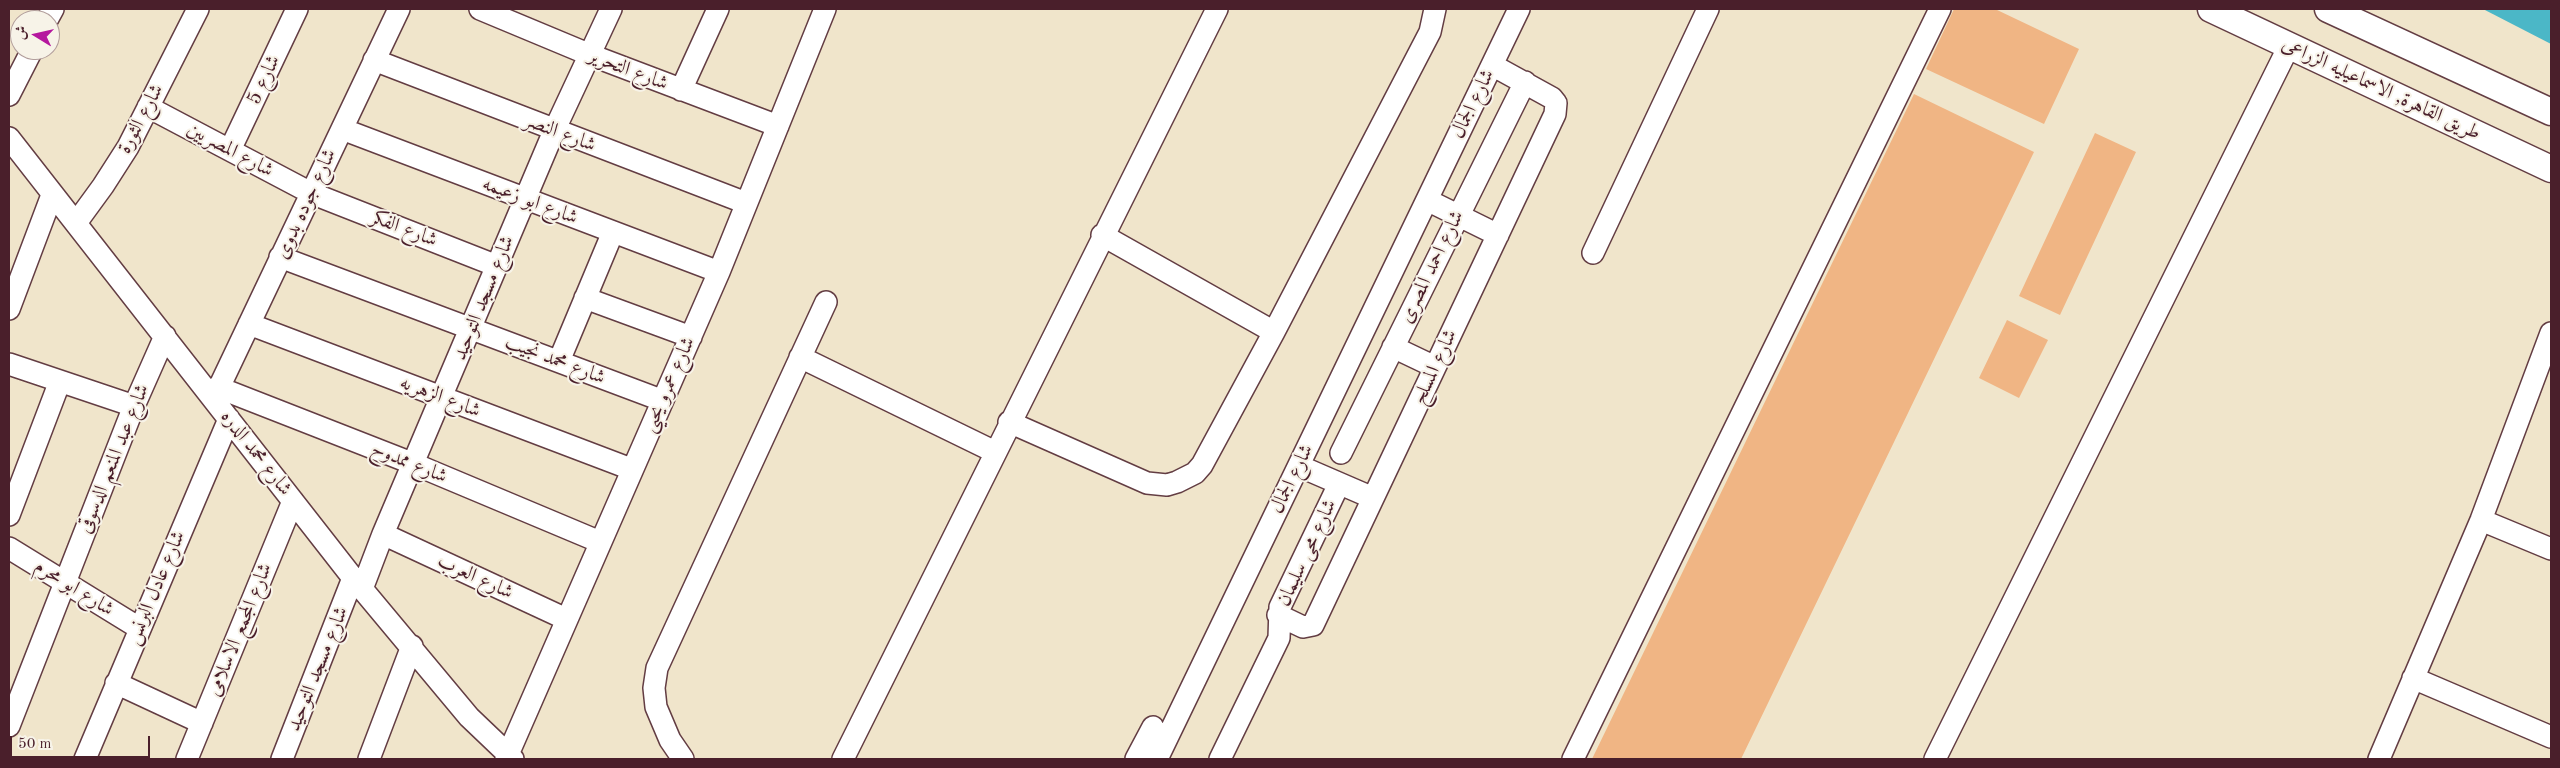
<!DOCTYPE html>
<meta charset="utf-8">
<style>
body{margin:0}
#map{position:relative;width:2560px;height:768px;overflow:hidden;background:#f0e5cb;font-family:"Old Standard TT",Amiri,serif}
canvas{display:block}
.frame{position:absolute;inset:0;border:10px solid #4a1f2b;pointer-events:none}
.north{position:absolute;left:10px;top:10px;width:50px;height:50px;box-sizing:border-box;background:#f7f3e8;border:1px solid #b29e9c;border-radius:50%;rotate:279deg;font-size:14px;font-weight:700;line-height:20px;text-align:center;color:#4a1f2b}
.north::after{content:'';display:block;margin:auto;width:18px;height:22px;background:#b5179e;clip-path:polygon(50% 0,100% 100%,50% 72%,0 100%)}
.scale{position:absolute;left:10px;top:736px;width:140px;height:22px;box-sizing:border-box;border:2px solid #4a1f2b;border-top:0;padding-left:6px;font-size:15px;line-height:18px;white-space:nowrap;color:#4a1f2b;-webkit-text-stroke:4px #f7f3e8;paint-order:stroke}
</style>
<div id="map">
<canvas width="2560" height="768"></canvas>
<div class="frame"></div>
<div class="north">ش</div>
<div class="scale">50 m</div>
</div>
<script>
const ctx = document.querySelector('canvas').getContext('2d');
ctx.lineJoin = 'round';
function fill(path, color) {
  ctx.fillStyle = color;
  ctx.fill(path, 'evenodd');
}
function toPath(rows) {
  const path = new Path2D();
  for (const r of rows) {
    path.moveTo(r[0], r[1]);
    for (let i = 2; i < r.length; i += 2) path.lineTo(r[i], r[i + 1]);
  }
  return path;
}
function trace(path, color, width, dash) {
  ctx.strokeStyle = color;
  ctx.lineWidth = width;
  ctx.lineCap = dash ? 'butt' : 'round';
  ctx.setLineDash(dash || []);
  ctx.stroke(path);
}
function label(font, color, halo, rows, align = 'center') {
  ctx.font = font + ' "Old Standard TT",Amiri,serif';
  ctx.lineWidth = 4;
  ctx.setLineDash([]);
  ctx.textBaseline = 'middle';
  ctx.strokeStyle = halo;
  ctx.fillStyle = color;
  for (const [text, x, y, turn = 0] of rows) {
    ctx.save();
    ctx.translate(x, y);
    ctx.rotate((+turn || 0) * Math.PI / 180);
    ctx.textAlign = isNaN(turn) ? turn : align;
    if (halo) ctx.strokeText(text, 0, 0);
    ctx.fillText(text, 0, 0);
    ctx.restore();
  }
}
fill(toPath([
 [2483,9,2551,9,2551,44]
]), '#4bb7c7');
fill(toPath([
 [1954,9,1995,9,2079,49,2044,124,1926,69],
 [1914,94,2034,152,1741,759,1592,759],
 [2095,133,2136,152,2060,315,2019,296],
 [2007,320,2048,340,2019,398,1979,378]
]), '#f0b584');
const minor = toPath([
 [480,9,588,54,778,126],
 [47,20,53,9],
 [374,60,746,203],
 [681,90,718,9],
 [9,95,32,50],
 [148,107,311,193,497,266],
 [342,129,719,272],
 [9,138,353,578,469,717,513,759],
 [230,150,297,9],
 [1427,200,1498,235],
 [76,223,103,186,128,147,198,9],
 [1102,235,1274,332],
 [1593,253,1708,9],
 [280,257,661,400],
 [585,298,691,337],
 [9,309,52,195],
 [249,324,631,469],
 [1393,347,1435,367],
 [800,357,995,452],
 [559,361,613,232],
 [9,364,134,406],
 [217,387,414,464,600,542],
 [214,398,399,9],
 [1009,422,1147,483,1167,485,1177,482,1195,473,1202,465,1274,332,1430,32,1435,9],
 [1341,453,1525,82],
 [1299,466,1373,498],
 [9,515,60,381],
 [2481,520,2551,549],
 [383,534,566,619],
 [9,548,139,628],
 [362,589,383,534,554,131,611,9],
 [1278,615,1303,627,1313,625,1555,114,1556,103,1552,98,1492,65],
 [2413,678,2551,737],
 [116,683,202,723],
 [9,726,134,406,165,336],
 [85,759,229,419],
 [187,759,293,501],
 [282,759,353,578],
 [369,759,412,646],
 [506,759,719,272,825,9],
 [683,759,670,740,656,707,654,688,657,668,826,302],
 [843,759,1217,9],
 [1136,759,1153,727],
 [1157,759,1519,9],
 [1220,759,1279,638,1280,607,1339,484],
 [1573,759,1940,9],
 [1935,759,2289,46],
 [2379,759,2481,520,2551,333]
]);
const major = toPath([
 [2211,9,2551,169],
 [2328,9,2551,112]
]);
trace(minor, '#633d43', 24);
trace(major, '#633d43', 29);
trace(minor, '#fff', 21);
trace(major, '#fff', 26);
label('20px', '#4a1f2b', '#f7f3e8', [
 ["شارع التحرير",628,70,21],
 ["شارع 5",264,80,-65],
 ["طريق القاهرة, الاسماعيليه الزراعى",2381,89,25],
 ["شارع الجمال",1473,104,-64],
 ["شارع الثورة",141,119,-62],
 ["شارع النصر",560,133,21],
 ["شارع المصريين",230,150,28],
 ["شارع ابو زعيمه",530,201,21],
 ["شارع جوده بدوى",306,204,-65],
 ["شارع الفكر",404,229,21],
 ["شارع احمد المصرى",1432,267,-64],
 ["شارع مسجد التوحيد",484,298,-68],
 ["شارع محمد نجيب",555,360,21],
 ["شارع المسلح",1435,367,-65],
 ["شارع عمرو يحيى",669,385,-66],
 ["شارع الزهريه",440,397,21],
 ["شارع محمد الدره",256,453,52],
 ["شارع عبد المنعم الدسوقى",114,459,-68],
 ["شارع ممدوح",409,463,22],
 ["شارع الجمال",1292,479,-64],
 ["شارع محى سليمان",1307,553,-65],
 ["شارع العرب",475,577,25],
 ["شارع ابو محرم",74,588,32],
 ["شارع عادل البرنس",156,588,-67],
 ["شارع المجمع الاسلامى",240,630,-68],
 ["شارع مسجد التوحيد",318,669,-68]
]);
</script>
